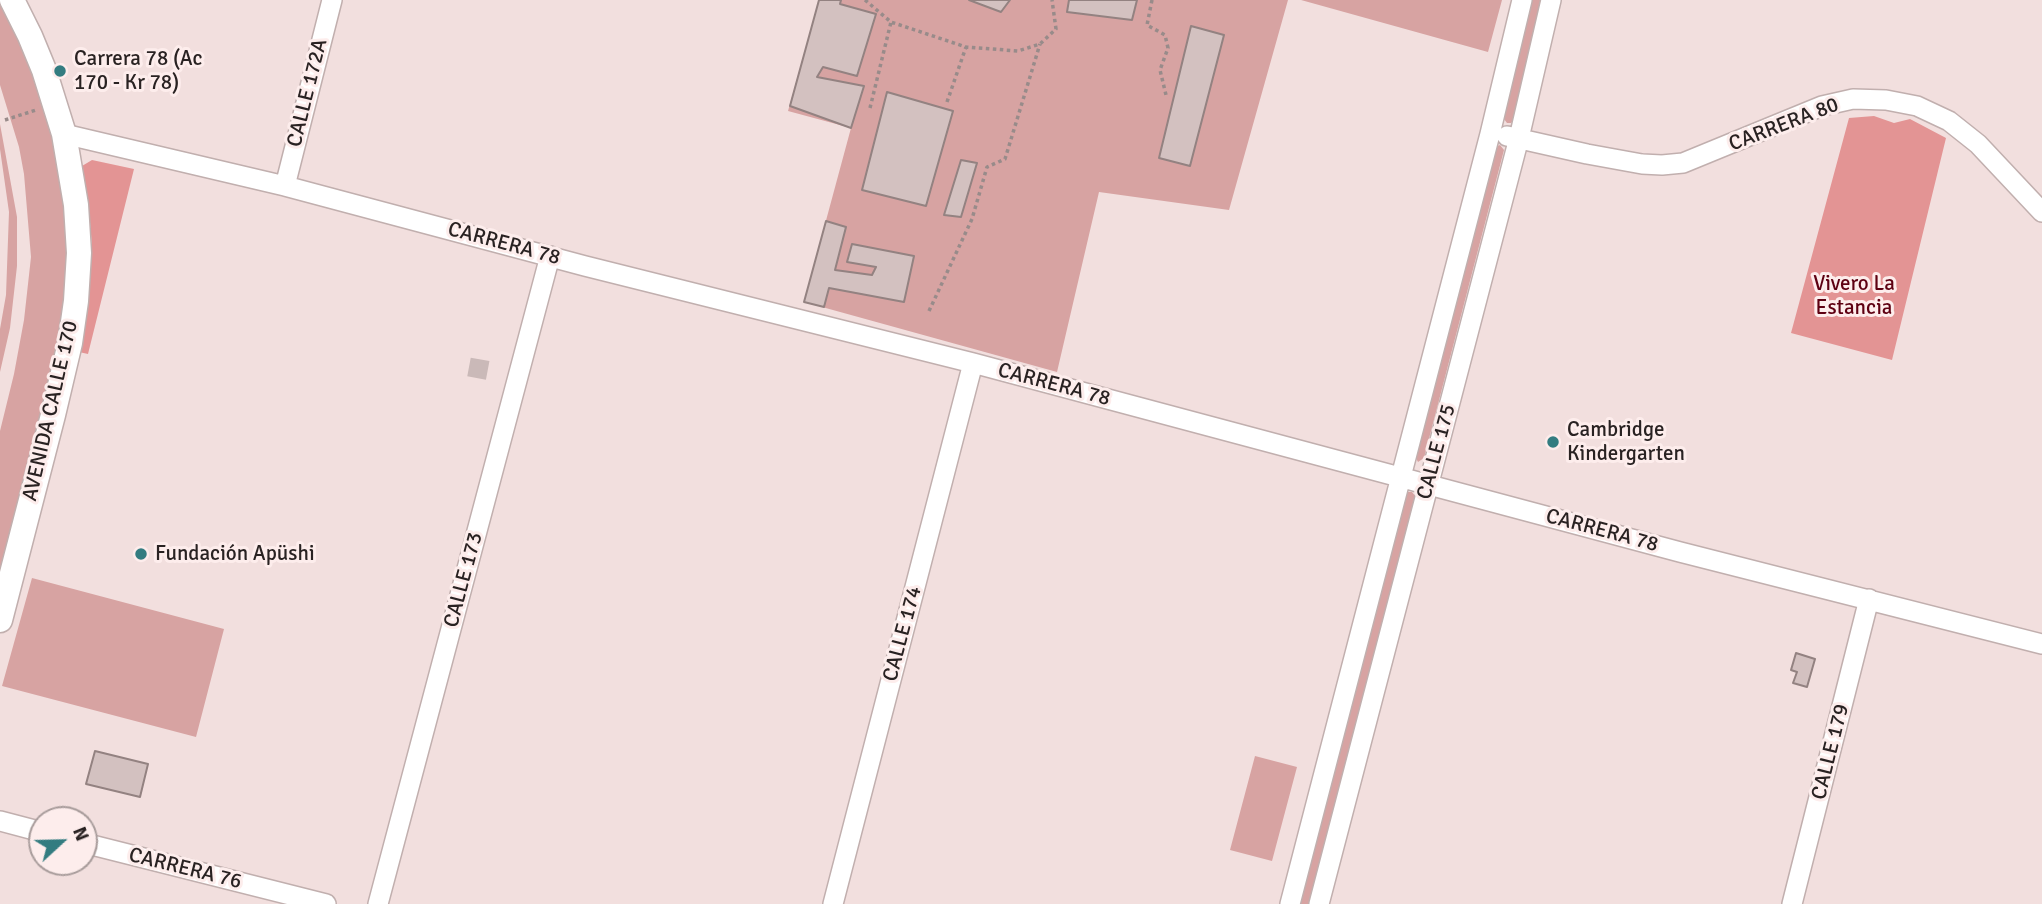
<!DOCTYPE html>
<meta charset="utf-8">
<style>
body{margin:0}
#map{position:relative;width:2042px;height:904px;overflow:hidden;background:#f2dfde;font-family:Signika,sans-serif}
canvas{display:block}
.north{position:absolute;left:28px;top:806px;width:70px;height:70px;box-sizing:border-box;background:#fdedec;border:2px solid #a89c9b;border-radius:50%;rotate:68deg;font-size:19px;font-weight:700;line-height:28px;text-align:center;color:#292222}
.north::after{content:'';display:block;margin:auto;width:24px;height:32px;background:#337c80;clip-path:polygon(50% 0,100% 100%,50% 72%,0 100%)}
</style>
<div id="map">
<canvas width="2042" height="904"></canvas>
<div class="north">N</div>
</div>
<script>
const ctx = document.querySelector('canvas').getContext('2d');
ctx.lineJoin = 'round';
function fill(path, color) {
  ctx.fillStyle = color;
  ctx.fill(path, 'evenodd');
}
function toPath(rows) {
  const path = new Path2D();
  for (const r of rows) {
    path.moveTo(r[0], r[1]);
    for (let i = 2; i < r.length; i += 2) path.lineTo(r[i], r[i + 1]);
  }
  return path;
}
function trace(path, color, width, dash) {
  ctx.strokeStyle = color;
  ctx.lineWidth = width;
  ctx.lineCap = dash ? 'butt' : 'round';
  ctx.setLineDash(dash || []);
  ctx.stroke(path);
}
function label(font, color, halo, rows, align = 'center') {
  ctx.font = font + ' Signika,sans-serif';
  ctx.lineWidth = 6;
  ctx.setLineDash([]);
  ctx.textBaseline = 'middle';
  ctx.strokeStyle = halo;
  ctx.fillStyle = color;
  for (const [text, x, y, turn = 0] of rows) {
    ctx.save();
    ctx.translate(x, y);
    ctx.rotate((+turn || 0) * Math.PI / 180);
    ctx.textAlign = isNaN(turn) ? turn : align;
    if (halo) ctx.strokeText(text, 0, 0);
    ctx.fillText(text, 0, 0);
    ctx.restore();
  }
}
fill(toPath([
 [0,0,42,93,58,158,67,240,65,315,0,585,0,431,14,374,24,320,31,257,24,174,19,147,0,85],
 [819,0,1288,0,1229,210,1099,192,1057,372,804,302,851,128,788,111],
 [1301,0,1502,0,1488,52],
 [1531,0,1540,0,1540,2,1514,120,1511,123,1507,123,1504,119],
 [0,124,17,217,17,266,10,328,0,372,0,329,6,295,9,212,0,149],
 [1500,145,1504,150,1424,458,1418,462,1415,456,1495,147],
 [1408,492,1412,492,1416,497,1311,904,1299,904,1406,495],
 [32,578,224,629,196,737,2,686],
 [1255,756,1297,767,1272,861,1230,850]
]), '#d7a3a2');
fill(toPath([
 [1874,116,1894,123,1910,119,1946,138,1892,360,1791,333,1849,118],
 [92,160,134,169,88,354,79,352,90,277,92,247,89,210,82,166]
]), '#e39494');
const building = toPath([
 [819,0,841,0,840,4,876,14,857,76,823,67,817,77,864,86,851,128,790,106,819,0],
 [969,0,1010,0,1001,12,969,0],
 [1069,0,1137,0,1132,20,1067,12,1069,0],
 [1191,26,1224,35,1190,166,1159,158,1191,26],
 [887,92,953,111,926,206,862,190,887,92],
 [961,160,977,163,961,217,944,215,961,160],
 [826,221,846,227,835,270,872,275,876,267,847,262,852,244,914,256,904,302,829,288,824,307,804,302,826,221],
 [1796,653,1815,659,1807,687,1793,683,1797,672,1791,670,1796,653],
 [95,751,148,764,140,797,86,784,95,751]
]);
fill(building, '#d3c1c0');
trace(building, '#938281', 2);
trace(toPath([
 [469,367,496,372]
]), '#cab9b8', 19, [19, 10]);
const minor = toPath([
 [64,134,285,186,585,266,973,363,1680,552,2042,644],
 [1507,136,1587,154,1642,164,1662,165,1683,163,1822,106,1853,99,1886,100,1917,106,1949,121,1978,144,2042,212],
 [285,186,332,0],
 [0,821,42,832],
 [84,843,326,904],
 [378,904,550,256],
 [833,904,973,363],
 [1290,904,1490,134,1522,0],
 [1319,904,1519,138,1551,0],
 [1792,904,1869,599]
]);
const major = toPath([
 [0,620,53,415,70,343,76,301,79,253,76,205,64,134,44,70,30,36,12,0]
]);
trace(minor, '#c1afae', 22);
trace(major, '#c1afae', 27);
trace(toPath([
 [865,0,891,22,966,47,1018,51,1040,44,1056,29,1052,0],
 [1152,0,1147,25,1165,35,1168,48,1160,70,1166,95],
 [947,102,966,47],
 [870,108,891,22],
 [5,120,36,110],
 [929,311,972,219,987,167,1005,159,1040,44]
]), '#988b8a', 3.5, [3.5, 3.5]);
trace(minor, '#fff', 19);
trace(major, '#fff', 24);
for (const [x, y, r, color] of [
 [60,71,7,"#337c80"],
 [1553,442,7,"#337c80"],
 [141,554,7,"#337c80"]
]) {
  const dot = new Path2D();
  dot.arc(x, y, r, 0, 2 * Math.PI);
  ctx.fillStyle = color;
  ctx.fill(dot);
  trace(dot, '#fdedec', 2.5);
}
label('21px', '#292222', '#fdedec', [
 ["Carrera 78 (Ac",74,59],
 ["170 - Kr 78)",74,83],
 ["Cambridge",1567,430],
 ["Kindergarten",1567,454],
 ["Fundación Apüshi",155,554]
], 'left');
label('21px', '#292222', '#fdedec', [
 ["CALLE 172A",308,93,-76],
 ["CARRERA 80",1784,125,-21],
 ["CARRERA 78",504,244,15],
 ["CARRERA 78",1054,385,15],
 ["AVENIDA CALLE 170",51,411,-77],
 ["CALLE 175",1437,452,-75],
 ["CARRERA 78",1602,531,15],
 ["CALLE 173",464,580,-75],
 ["CALLE 174",903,634,-75],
 ["CALLE 179",1831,752,-76],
 ["CARRERA 76",185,869,14]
]);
label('21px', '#5e0012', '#fdedec', [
 ["Vivero La",1854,284],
 ["Estancia",1854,308]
]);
</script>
